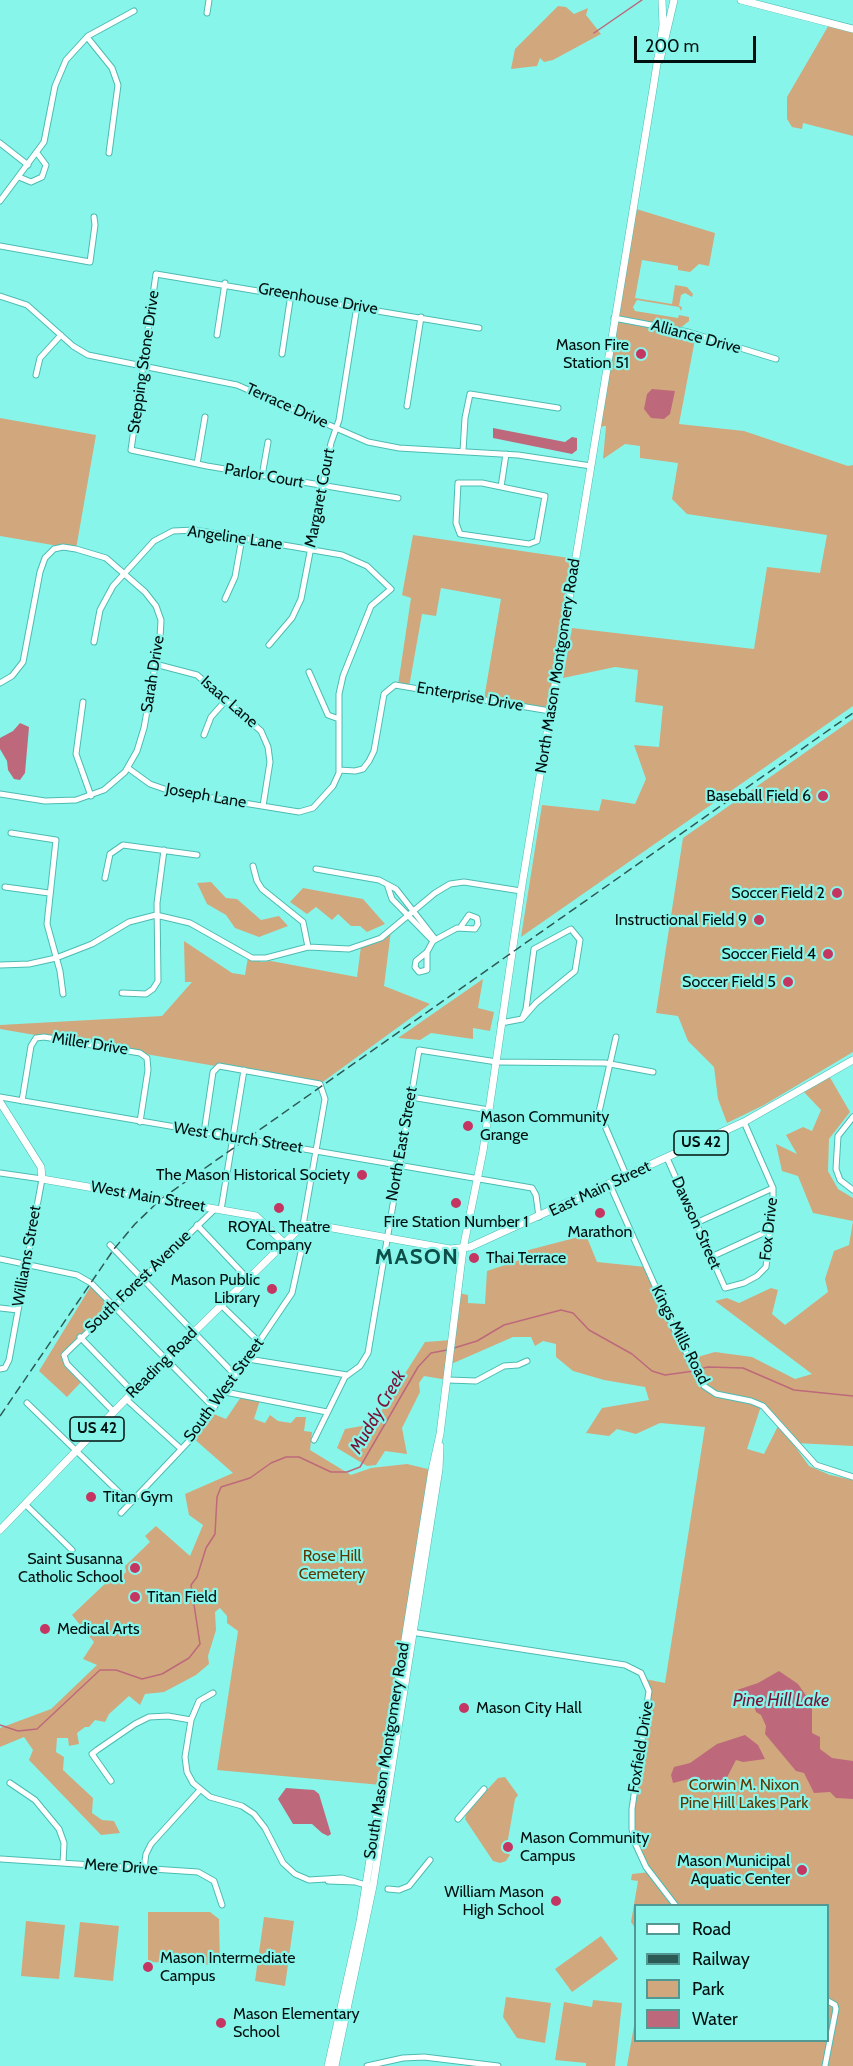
<!DOCTYPE html>
<style>
body{margin:0}
#map{position:relative;width:853px;height:2066px;overflow:hidden;background:#88f5eb;font-family:Cabin,sans-serif}
canvas{display:block}
.legend{position:absolute;left:634px;top:1904px;width:195px;height:138px;box-sizing:border-box;background:#88f5eb;border:2px solid #529993;margin:0;padding:8px 10px;list-style:none;font-size:18px;color:#00100e}
.legend li{display:flex;align-items:center;gap:12px;height:30px}
.legend b{width:30px;border:2px solid #529993}
.scale{position:absolute;left:634px;top:36px;width:122px;height:27px;box-sizing:border-box;border:3px solid #00100e;border-top:0;padding-left:8px;font-size:18px;line-height:21px;white-space:nowrap;color:#00100e;-webkit-text-stroke:4px #88f5eb;paint-order:stroke}
</style>
<div id="map">
<canvas width="853" height="2066"></canvas>
<ul class="legend">
<li><b style="height:8px;background:#fff"></b>Road</li>
<li><b style="height:8px;background:#2c5a55"></b>Railway</li>
<li><b style="height:16px;background:#d1a87d"></b>Park</li>
<li><b style="height:16px;background:#bd697b"></b>Water</li>
</ul>
<div class="scale">200 m</div>
</div>
<script>
const ctx = document.querySelector('canvas').getContext('2d');
ctx.lineJoin = 'round';
function fill(path, color) {
  ctx.fillStyle = color;
  ctx.fill(path, 'evenodd');
}
function toPath(rows) {
  const path = new Path2D();
  for (const r of rows) {
    path.moveTo(r[0], r[1]);
    for (let i = 2; i < r.length; i += 2) path.lineTo(r[i], r[i + 1]);
  }
  return path;
}
function trace(path, color, width, dash) {
  ctx.strokeStyle = color;
  ctx.lineWidth = width;
  ctx.lineCap = dash ? 'butt' : 'round';
  ctx.setLineDash(dash || []);
  ctx.stroke(path);
}
function label(font, color, halo, rows, align = 'center') {
  ctx.font = font + ' Cabin,sans-serif';
  ctx.lineWidth = 4.5;
  ctx.setLineDash([]);
  ctx.textBaseline = 'middle';
  ctx.strokeStyle = halo;
  ctx.fillStyle = color;
  for (const [text, x, y, turn = 0] of rows) {
    ctx.save();
    ctx.translate(x, y);
    ctx.rotate((+turn || 0) * Math.PI / 180);
    ctx.textAlign = isNaN(turn) ? turn : align;
    if (halo) ctx.strokeText(text, 0, 0);
    ctx.fillText(text, 0, 0);
    ctx.restore();
  }
}
fill(toPath([
 [558,6,566,7,574,14,588,8,586,15,601,34,553,60,544,62,540,58,537,66,511,69,515,49],
 [830,23,853,29,853,136,803,123,802,129,792,127,787,119,787,97],
 [633,208,715,233,709,266,699,264,690,272,678,270,678,266,642,260,635,298,672,304,675,285,687,287,693,294,692,297,685,293,681,295,679,306,682,307,681,311,679,307,637,300,633,307,635,311,678,318,679,315,689,317,689,321,679,329,696,334,679,424,744,431,848,466,853,465,853,706,521,937,542,805,599,811,602,799,635,804,646,779,634,745,659,747,663,706,635,702,638,670,615,667,563,678,572,628,754,649,767,567,820,573,827,535,687,514,672,499,678,463,640,458,640,446,625,444,603,459,606,426,597,427],
 [0,418,96,435,76,549,0,536],
 [413,535,576,559,550,711,484,699,501,599,441,588,436,616,422,614,409,687,398,685,411,598,402,595],
 [853,719,853,1052,764,1105,727,1123,718,1099,714,1067,688,1041,678,1016,656,1013,683,838],
 [211,882,226,898,237,899,261,920,279,916,288,926,259,937,235,928,226,915,207,904,197,883],
 [303,888,363,899,385,924,367,932,360,926,351,926,338,914,332,920,316,907,307,914,290,902],
 [391,931,384,986,430,1004,320,1084,0,1029,0,1025,162,1016,192,982,185,982,184,941,232,973,245,975,248,957,260,959,260,962,271,961,357,977,361,946],
 [483,979,478,1008,494,1012,490,1031,473,1028,473,1039,431,1033,420,1040,398,1038],
 [828,1074,850,1112,829,1139,828,1171,838,1189,853,1198,853,1446,796,1443,780,1422,761,1406,747,1449,764,1454,779,1424,809,1466,830,1475,853,1480,853,2066,627,2066,635,2020,636,2040,828,2040,828,1906,636,1906,635,1928,631,1922,638,1881,631,1880,632,1874,650,1872,635,1843,631,1816,648,1700,645,1679,665,1683,705,1427,660,1423,636,1434,617,1429,609,1436,586,1433,602,1408,649,1400,645,1387,604,1380,573,1371,556,1357,556,1344,543,1341,535,1346,531,1337,513,1337,449,1365,448,1380,424,1376,419,1383,420,1392,402,1428,407,1454,385,1451,376,1465,367,1466,337,1448,345,1429,373,1424,425,1342,452,1340,457,1293,468,1295,468,1303,485,1304,487,1271,523,1259,521,1252,586,1235,597,1262,646,1267,690,1359,715,1352,752,1357,795,1379,812,1374,715,1301,727,1298,739,1303,771,1288,778,1290,772,1314,785,1325,828,1292,825,1279,834,1251,849,1245,853,1221,813,1213,798,1176,782,1171,776,1144,797,1154,786,1135,803,1127,812,1131,821,1110,802,1090],
 [91,1286,114,1305,63,1356,83,1380,67,1397,39,1371],
 [241,1397,260,1400,254,1419,265,1423,270,1415,278,1421,291,1423,296,1417,306,1417,304,1431,312,1432,310,1450,351,1475,371,1468,407,1464,432,1470,381,1785,217,1770,238,1631,227,1623,227,1616,220,1608,215,1612,216,1630,208,1656,209,1664,196,1675,164,1692,145,1694,140,1705,129,1696,109,1714,105,1722,95,1720,89,1727,85,1727,77,1733,79,1744,69,1746,68,1738,57,1738,56,1752,64,1757,63,1770,93,1798,92,1813,102,1820,114,1821,120,1833,101,1835,29,1760,33,1750,24,1737,0,1747,0,1728,51,1709,97,1665,83,1659,94,1642,72,1615,110,1579,122,1576,126,1572,125,1566,150,1542,145,1536,156,1526,190,1556,203,1525,189,1515,185,1494,233,1473,192,1437,211,1413,226,1419],
 [505,1777,518,1795,515,1799,506,1851,510,1855,506,1861,500,1863,493,1861,465,1819,467,1812,498,1778],
 [148,1912,210,1912,219,1919,220,1965,148,1962],
 [264,1917,294,1921,285,1986,255,1981],
 [26,1921,65,1925,59,1979,21,1976],
 [80,1922,119,1926,113,1981,74,1977],
 [601,1936,618,1959,572,1992,555,1969],
 [506,1997,551,2003,545,2043,517,2038,503,2017],
 [593,2000,622,2003,615,2066,586,2066,586,2063,555,2060,564,2002,592,2007]
]), '#d1a87d');
fill(toPath([
 [652,389,675,391,670,414,664,419,651,418,644,409,647,394],
 [493,428,565,442,572,437,577,438,577,450,572,454,493,438],
 [20,723,29,727,25,773,20,780,14,779,8,770,7,761,0,749,0,738,13,731],
 [779,1671,798,1684,812,1704,812,1733,820,1737,820,1749,832,1758,853,1761,853,1799,836,1798,830,1792,814,1793,804,1773,796,1771,765,1734,766,1726,761,1715,756,1712,753,1701,737,1690,758,1683],
 [745,1735,758,1745,765,1759,743,1762,736,1760,720,1791,716,1782,703,1784,697,1777,673,1783,671,1775,674,1767,690,1763,717,1744],
 [286,1788,314,1790,319,1794,331,1834,328,1836,322,1833,312,1824,293,1824,278,1799]
]), '#bd697b');
trace(toPath([
 [594,33,642,0],
 [454,1348,477,1341,504,1325,561,1310,573,1313,589,1330,632,1354,652,1371,665,1375,694,1371],
 [699,1369,708,1367,743,1368,794,1390,853,1396],
 [0,1725,18,1731,37,1729,100,1670,116,1670,142,1679,162,1674,189,1658,200,1644,191,1585,197,1577,206,1548,215,1534,217,1497,221,1487,250,1478,271,1463,286,1457,299,1457,331,1472,347,1472,360,1467,418,1367,431,1353,447,1350]
]), '#bd697b', 1.5);
const minor = toPath([
 [207,13,209,0],
 [87,37,112,68,118,85,109,153],
 [0,143,28,165],
 [19,177,31,182,42,177,46,165,37,153],
 [0,201,44,142,55,86,66,60,88,36,134,11],
 [0,246,90,262,95,225,94,217],
 [0,296,27,305,73,346,88,355,237,385,368,442,399,448,518,455,591,466],
 [614,318,688,332,776,359],
 [217,335,225,283],
 [282,354,291,294],
 [36,375,40,358,61,335],
 [407,406,421,317],
 [463,451,465,418,470,394,558,408],
 [197,464,205,417],
 [262,476,268,442],
 [458,483,482,483,545,496,537,541,529,544,460,534,456,523,458,483],
 [501,487,506,454],
 [398,498,207,466,131,450,156,274,479,328],
 [225,599,235,577,242,538],
 [94,642,100,610,113,586,154,541,173,531,195,530,342,555,367,566,391,589,371,606,343,676,339,694,339,773,333,786,313,808,299,812,170,791,150,784,128,768],
 [269,645,292,618,301,599,331,443,339,420,357,306],
 [155,664,197,675,261,731,268,747,270,762,263,806],
 [309,672,328,715,339,719],
 [0,683,12,676,23,662,40,572,45,558,54,549,63,547,76,549,106,558,145,592,156,606,161,620,160,638,144,728,137,751,125,772,104,790,76,800,45,801,0,794],
 [83,702,76,754,91,796],
 [204,735,211,717,227,699],
 [339,770,355,771,363,769,369,761,374,751,384,694,395,685,550,711],
 [11,833,56,840,47,924,60,971,63,994],
 [253,866,257,881,262,889,303,922,308,947],
 [316,869,379,880,396,889,435,939],
 [105,878,110,854,123,845,197,855],
 [5,887,49,893],
 [388,887,392,899,433,941],
 [427,952,416,961,415,967,419,972,427,970,427,952,433,941,457,928,475,929,478,924,477,918,469,915,460,928],
 [0,965,29,964,56,958,92,944,129,922,156,915,190,923,252,958,266,958,308,947,349,949,381,938,435,893,450,884,464,882,521,891],
 [122,993,146,994,153,989,158,981,157,903,164,850],
 [501,1023,522,1019,536,1003,575,971,580,940,571,929,534,949,526,1009,522,1019],
 [616,1037,599,1112,627,1177],
 [0,1097,532,1188,536,1195,539,1217],
 [411,1097,489,1110],
 [22,1101,31,1046,36,1038,44,1037,140,1053,147,1058,148,1070,140,1122],
 [853,1117,838,1136,836,1169,840,1180,853,1190],
 [204,1133,213,1072,219,1066,320,1084,325,1099,303,1225],
 [667,1158,725,1288,744,1283,757,1276,766,1267,773,1198,773,1188,744,1122],
 [0,1173,42,1179,9,1360,5,1368,0,1369],
 [610,1185,677,1335,704,1386,716,1394,751,1401,763,1406,816,1465,853,1477],
 [221,1210,244,1070],
 [696,1223,773,1188],
 [197,1225,248,1279],
 [110,1245,236,1376],
 [711,1257,770,1230],
 [0,1259,77,1275,91,1283,214,1408],
 [221,1305,259,1342],
 [0,1308,18,1310],
 [80,1337,133,1392],
 [248,1359,347,1375],
 [448,1380,476,1381,504,1366,518,1365,527,1361],
 [225,1392,327,1412],
 [126,1399,181,1449],
 [27,1403,130,1503],
 [114,1412,67,1364,64,1355,215,1209],
 [314,1440,345,1377,360,1366,368,1353,419,1050,497,1062,605,1063,653,1072],
 [25,1504,72,1550],
 [121,1513,190,1440,225,1392,292,1293,301,1252],
 [411,1632,625,1665,641,1673,649,1691,632,1809,632,1829,635,1843,646,1867,676,1906],
 [213,1693,199,1701,191,1720,185,1757,187,1772,193,1783,210,1797,242,1806,254,1814,265,1828,283,1863,295,1874,309,1880,342,1878,369,1886],
 [111,1781,92,1754,97,1750,135,1724,149,1717,168,1716,191,1720],
 [10,1783,35,1800,59,1829,64,1843,63,1863],
 [458,1819,484,1789],
 [1,1859,198,1872,214,1881,222,1905],
 [144,1868,146,1854,151,1844,200,1790],
 [328,1881,356,1882],
 [388,1889,399,1890,409,1886,430,1860],
 [367,2066,403,2058,424,2057,498,2066],
 [825,2066,836,2009,835,2005,828,2001]
]);
const major = toPath([
 [741,0,853,29],
 [660,60,674,0],
 [0,1102,41,1167,42,1179,256,1216,284,1243],
 [0,1530,129,1396,303,1225,310,1224,450,1249,470,1247,744,1122,853,1060],
 [328,2066,360,1922,432,1470,440,1434,463,1249,483,1151,522,885,654,83,663,25,662,0],
 [335,2066,373,1886,439,1469,440,1446]
]);
trace(minor, '#4cbcb2', 7);
trace(major, '#4cbcb2', 8);
trace(minor, '#fff', 5);
trace(major, '#fff', 7);
trace(toPath([
 [0,1416,114,1249,135,1224,161,1199,853,713]
]), '#2c5a55', 1.5, [9, 4.5]);
for (const [x, y, r, color] of [
 [641,354,6,"#c43661"],
 [823,796,6,"#c43661"],
 [837,893,6,"#c43661"],
 [759,920,6,"#c43661"],
 [828,954,6,"#c43661"],
 [788,982,6,"#c43661"],
 [468,1126,6,"#c43661"],
 [362,1175,6,"#c43661"],
 [456,1203,6,"#c43661"],
 [279,1208,6,"#c43661"],
 [600,1213,6,"#c43661"],
 [474,1258,6,"#c43661"],
 [272,1289,6,"#c43661"],
 [91,1497,6,"#c43661"],
 [135,1568,6,"#c43661"],
 [135,1597,6,"#c43661"],
 [45,1629,6,"#c43661"],
 [464,1708,6,"#c43661"],
 [508,1847,6,"#c43661"],
 [802,1870,6,"#c43661"],
 [556,1901,6,"#c43661"],
 [148,1967,6,"#c43661"],
 [221,2023,6,"#c43661"]
]) {
  const dot = new Path2D();
  dot.arc(x, y, r, 0, 2 * Math.PI);
  ctx.fillStyle = color;
  ctx.fill(dot);
  trace(dot, '#88f5eb', 2);
}
for (const [x, y, w] of [
 [701,1143,54],
 [97,1429,54]
]) {
  const box = new Path2D();
  box.roundRect(x - w / 2, y - 12, w, 24, 4.5);
  ctx.fillStyle = '#88f5eb';
  ctx.fill(box);
  trace(box, '#00100e', 1.5);
}
label('bold 15px', '#00100e', null, [
 ["US 42",701,1143],
 ["US 42",97,1429]
]);
label('16px', '#00100e', '#88f5eb', [
 ["Greenhouse Drive",318,299,10],
 ["Alliance Drive",696,337,15],
 ["Stepping Stone Drive",144,362,-82],
 ["Terrace Drive",287,406,24],
 ["Parlor Court",264,476,10],
 ["Margaret Court",320,498,-79],
 ["Angeline Lane",235,538,8],
 ["North Mason Montgomery Road",558,666,-81],
 ["Sarah Drive",153,674,-81],
 ["Enterprise Drive",470,697,10],
 ["Isaac Lane",229,702,41],
 ["Joseph Lane",206,796,10],
 ["Miller Drive",90,1044,9],
 ["West Church Street",238,1138,9],
 ["North East Street",402,1144,-80],
 ["East Main Street",600,1189,-25],
 ["West Main Street",148,1197,10],
 ["Dawson Street",696,1223,66],
 ["Fox Drive",769,1229,-84],
 ["Williams Street",27,1256,-80],
 ["South Forest Avenue",138,1282,-44],
 ["Kings Mills Road",680,1335,63],
 ["Reading Road",162,1363,-45],
 ["South West Street",224,1390,-54],
 ["Foxfield Drive",641,1747,-81],
 ["South Mason Montgomery Road",387,1751,-81],
 ["Mere Drive",121,1867,4]
]);
label('16px', '#00100e', '#88f5eb', [
 ["Mason Fire",629,345],
 ["Station 51",629,363],
 ["Baseball Field 6",811,796],
 ["Soccer Field 2",825,893],
 ["Instructional Field 9",747,920],
 ["Soccer Field 4",816,954],
 ["Soccer Field 5",776,982],
 ["Mason Community",480,1117,"left"],
 ["Grange",480,1135,"left"],
 ["The Mason Historical Society",350,1175],
 ["Fire Station Number 1",456,1222,"center"],
 ["ROYAL Theatre",279,1227,"center"],
 ["Company",279,1245,"center"],
 ["Marathon",600,1232,"center"],
 ["Thai Terrace",486,1258,"left"],
 ["Mason Public",260,1280],
 ["Library",260,1298],
 ["Titan Gym",103,1497,"left"],
 ["Saint Susanna",123,1559],
 ["Catholic School",123,1577],
 ["Titan Field",147,1597,"left"],
 ["Medical Arts",57,1629,"left"],
 ["Mason City Hall",476,1708,"left"],
 ["Mason Community",520,1838,"left"],
 ["Campus",520,1856,"left"],
 ["Mason Municipal",790,1861],
 ["Aquatic Center",790,1879],
 ["William Mason",544,1892],
 ["High School",544,1910],
 ["Mason Intermediate",160,1958,"left"],
 ["Campus",160,1976,"left"],
 ["Mason Elementary",233,2014,"left"],
 ["School",233,2032,"left"]
], 'right');
label('16px', '#5e3700', '#88f5eb', [
 ["Rose Hill",332,1556],
 ["Cemetery",332,1574],
 ["Corwin M. Nixon",744,1785],
 ["Pine Hill Lakes Park",744,1803]
]);
label('italic 18px', '#7b1236', '#88f5eb', [
 ["Muddy Creek",378,1412,-60],
 ["Pine Hill Lake",781,1701]
]);
ctx.letterSpacing = '1.5px';
label('bold 22px', '#0e4e49', '#88f5eb', [
 ["MASON",417,1258]
]);
ctx.letterSpacing = '0px';
</script>
